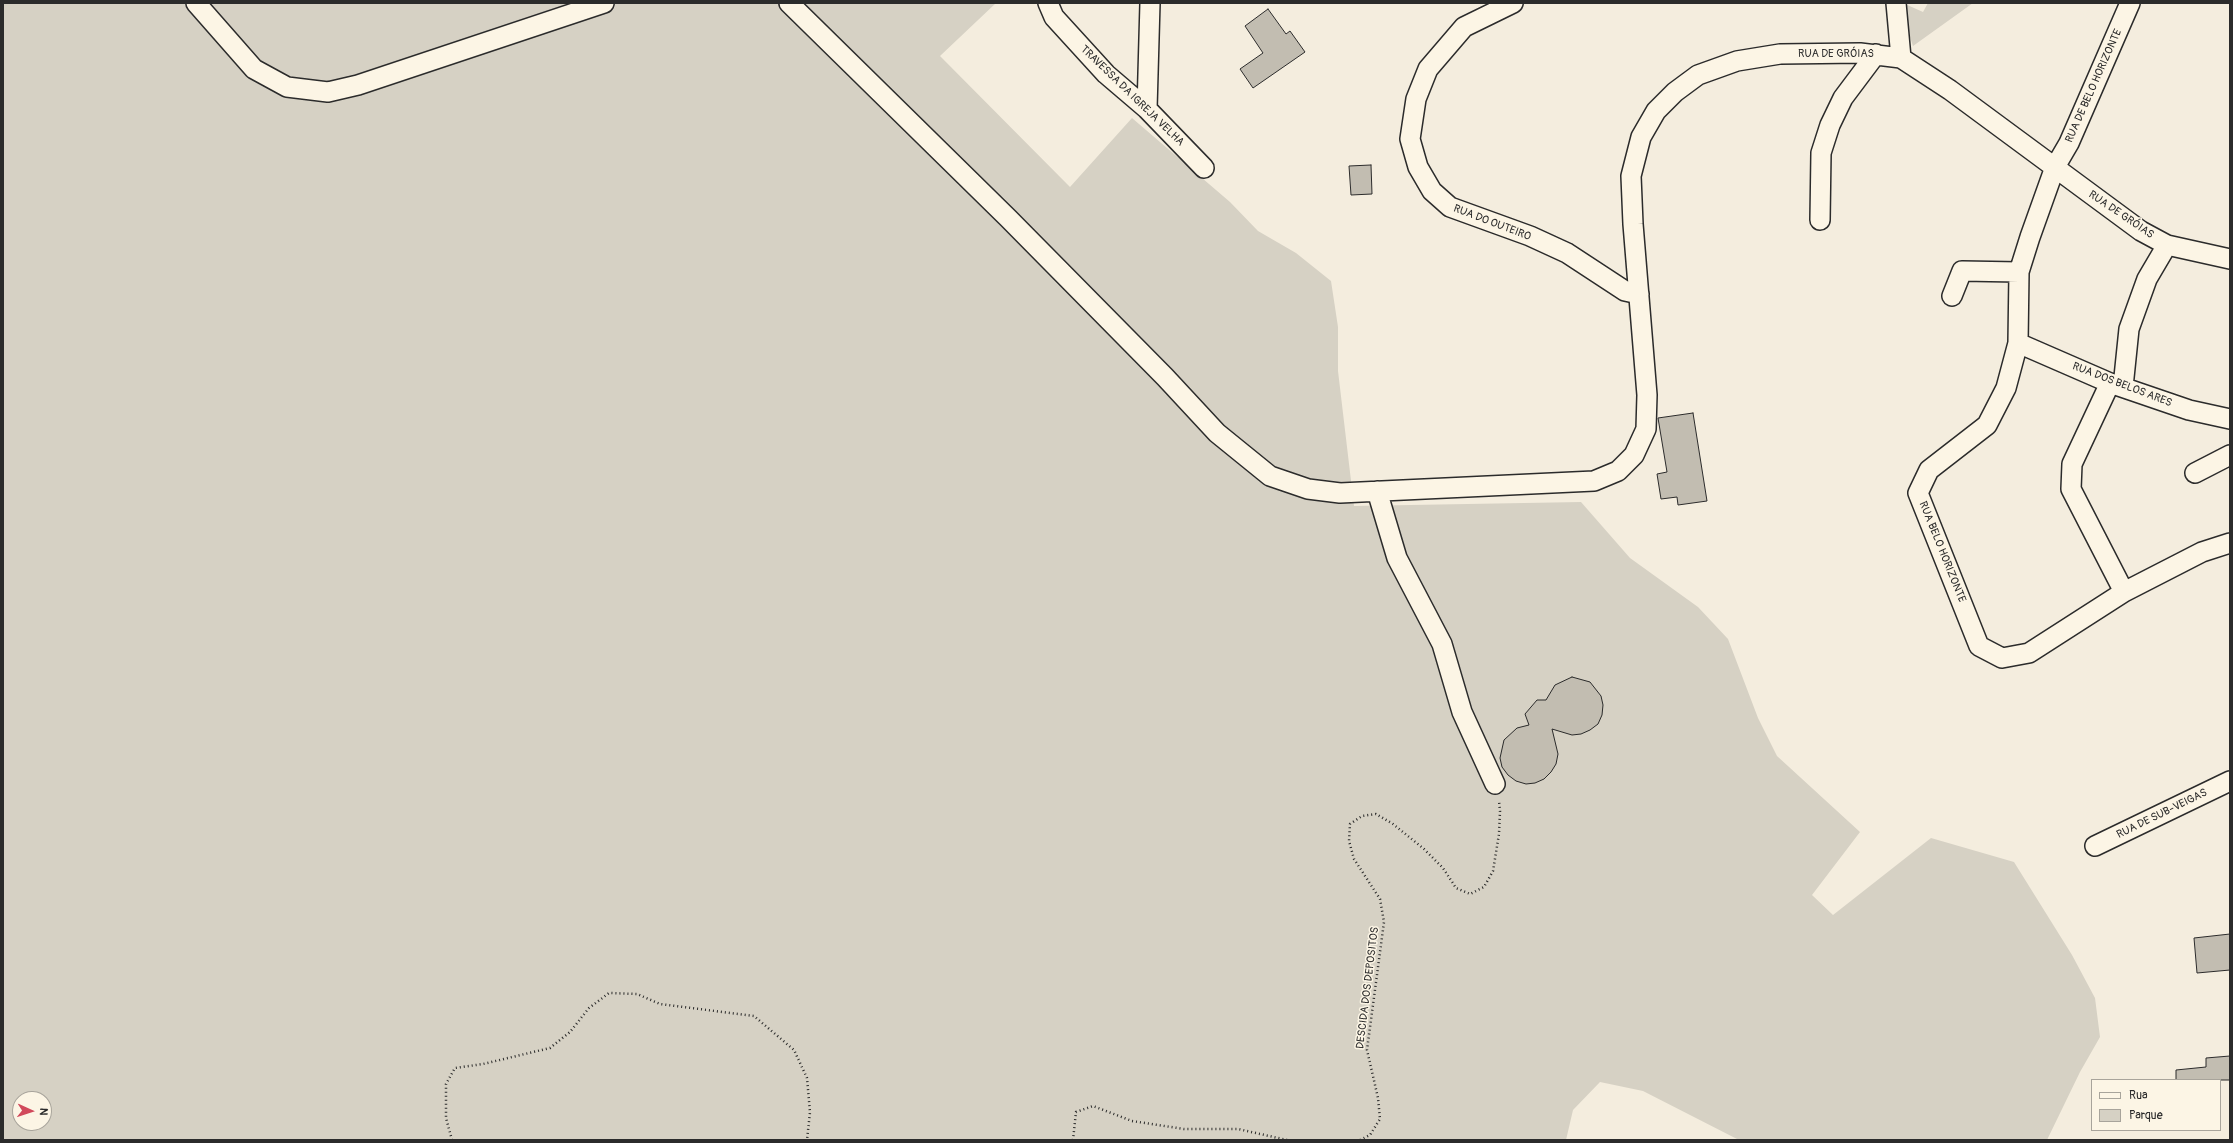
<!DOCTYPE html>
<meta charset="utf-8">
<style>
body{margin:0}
#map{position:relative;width:2233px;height:1143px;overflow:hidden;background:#f4edde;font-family:Pangolin,sans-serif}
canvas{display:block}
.frame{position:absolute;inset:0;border:4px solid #2b2b2b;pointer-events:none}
.legend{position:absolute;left:2091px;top:1079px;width:130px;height:52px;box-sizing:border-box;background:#fcf5e5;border:1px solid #a8a49b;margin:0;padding:5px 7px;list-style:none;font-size:12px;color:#2b2b2b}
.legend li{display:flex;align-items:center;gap:8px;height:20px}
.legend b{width:20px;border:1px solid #a8a49b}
.north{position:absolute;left:12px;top:1091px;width:40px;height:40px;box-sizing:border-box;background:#fcf5e5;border:1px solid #a8a49b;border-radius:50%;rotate:93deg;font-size:11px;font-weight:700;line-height:16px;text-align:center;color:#2b2b2b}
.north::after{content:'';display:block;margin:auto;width:14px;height:18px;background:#d1495b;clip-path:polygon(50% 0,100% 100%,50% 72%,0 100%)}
</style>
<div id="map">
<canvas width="2233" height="1143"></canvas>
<div class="frame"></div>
<ul class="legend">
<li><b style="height:5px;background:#fcf5e5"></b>Rua</li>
<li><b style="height:11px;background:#d6d1c4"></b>Parque</li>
</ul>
<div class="north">N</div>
</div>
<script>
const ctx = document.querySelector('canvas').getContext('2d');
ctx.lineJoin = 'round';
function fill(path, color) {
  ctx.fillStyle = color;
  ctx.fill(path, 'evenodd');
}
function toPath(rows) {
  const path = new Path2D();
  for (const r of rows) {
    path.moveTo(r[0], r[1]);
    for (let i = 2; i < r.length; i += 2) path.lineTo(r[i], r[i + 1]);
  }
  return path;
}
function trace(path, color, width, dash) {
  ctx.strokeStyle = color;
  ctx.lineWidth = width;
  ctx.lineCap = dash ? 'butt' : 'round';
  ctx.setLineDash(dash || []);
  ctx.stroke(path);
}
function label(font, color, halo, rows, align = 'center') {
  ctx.font = font + ' Pangolin,sans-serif';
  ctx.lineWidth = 3;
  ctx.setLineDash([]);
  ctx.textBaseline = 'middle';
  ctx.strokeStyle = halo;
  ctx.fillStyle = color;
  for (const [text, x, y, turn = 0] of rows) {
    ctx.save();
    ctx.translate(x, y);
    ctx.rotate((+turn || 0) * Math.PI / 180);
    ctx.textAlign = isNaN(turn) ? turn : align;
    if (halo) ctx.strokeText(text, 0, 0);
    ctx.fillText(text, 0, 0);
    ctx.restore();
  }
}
fill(toPath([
 [3,3,996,3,940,56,1070,187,1132,118,1230,202,1258,231,1296,253,1331,281,1338,327,1338,371,1354,506,1581,502,1630,558,1698,607,1728,639,1758,718,1777,756,1860,832,1812,895,1833,915,1931,838,2014,862,2072,955,2095,998,2100,1037,2080,1072,2047,1140,1739,1140,1643,1091,1600,1082,1573,1110,1566,1140,3,1140],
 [20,1099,44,1099,44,1123,20,1123],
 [1928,3,1973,3,1913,46,1906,25,1905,4,1923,12]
]), '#d6d1c4');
const building = toPath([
 [1268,9,1286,34,1290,31,1305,52,1253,88,1240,69,1263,53,1245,26,1268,9],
 [1371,165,1372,194,1351,195,1349,166,1371,165],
 [1693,413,1707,501,1678,505,1677,497,1661,499,1657,474,1667,472,1658,418,1693,413],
 [1572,677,1590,682,1601,696,1603,705,1602,715,1598,724,1590,730,1581,734,1572,735,1552,729,1558,754,1556,764,1551,772,1544,779,1535,783,1526,784,1516,781,1508,775,1502,767,1500,758,1504,740,1517,728,1529,725,1525,714,1537,700,1546,700,1555,685,1572,677],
 [2230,934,2230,970,2197,973,2194,938,2230,934],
 [2230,1056,2230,1080,2176,1080,2176,1070,2206,1067,2206,1058,2230,1056]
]);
fill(building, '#c2bdb1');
trace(building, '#2b2b2b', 1);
const minor = toPath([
 [196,3,254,69,287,87,328,92,358,85,604,3],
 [789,3,1008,218,1165,377,1217,433,1270,476,1308,489,1340,493,1594,481,1618,471,1634,455,1646,429,1647,395,1633,224,1631,176,1641,137,1656,111,1675,92,1698,75,1737,61,1780,54,1860,53,1901,58,1950,90,2141,231,2167,245,2230,259],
 [1048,3,1054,17,1106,74,1147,109,1204,168],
 [1513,3,1464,27,1428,69,1416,99,1410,139,1418,167,1432,191,1450,207,1530,236,1567,253,1625,291,1639,294],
 [1896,3,1901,58],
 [2130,3,2069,143,2055,167,2030,237,2019,272,2018,343,2006,388,1987,425,1929,470,1918,493,1979,646,2002,658,2029,653,2124,592,2202,552,2230,543],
 [1147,109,1150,3],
 [1820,220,1821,153,1830,125,1843,98,1876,54],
 [1952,296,1962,271,2019,272],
 [2018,343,2110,383,2189,410,2230,419],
 [2110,383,2072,464,2071,489,2124,592],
 [2123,387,2129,329,2147,279,2167,245],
 [2195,473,2230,455],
 [1377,491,1397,558,1442,644,1462,712,1495,784],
 [2095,846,2230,781]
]);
trace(minor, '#2b2b2b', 22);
trace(toPath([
 [452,1140,446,1118,446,1084,455,1068,483,1064,550,1048,570,1032,589,1008,609,993,637,994,660,1004,754,1016,794,1050,807,1078,810,1112,807,1140],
 [1073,1140,1076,1112,1093,1106,1132,1121,1184,1129,1238,1129,1287,1140],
 [1360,1140,1370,1135,1380,1119,1378,1098,1367,1050,1384,922,1380,899,1354,859,1349,841,1350,824,1362,816,1376,814,1393,824,1424,849,1443,868,1456,888,1470,894,1484,887,1493,871,1499,834,1500,811,1499,801]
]), '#2b2b2b', 2.5, [1, 3]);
trace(minor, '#fcf5e5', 19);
label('11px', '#2b2b2b', '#fcf5e5', [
 ["RUA DE GRÓIAS",1836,54],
 ["RUA DE BELO HORIZONTE",2094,86,-66],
 ["TRAVESSA DA IGREJA VELHA",1132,96,44],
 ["RUA DE GRÓIAS",2121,215,34],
 ["RUA DO OUTEIRO",1492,223,21],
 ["RUA DOS BELOS ARES",2122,385,21],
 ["RUA BELO HORIZONTE",1942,552,68],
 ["RUA DE SUB-VEIGAS",2162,814,-26],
 ["DESCIDA DOS DEPOSITOS",1368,988,-83]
]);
</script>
